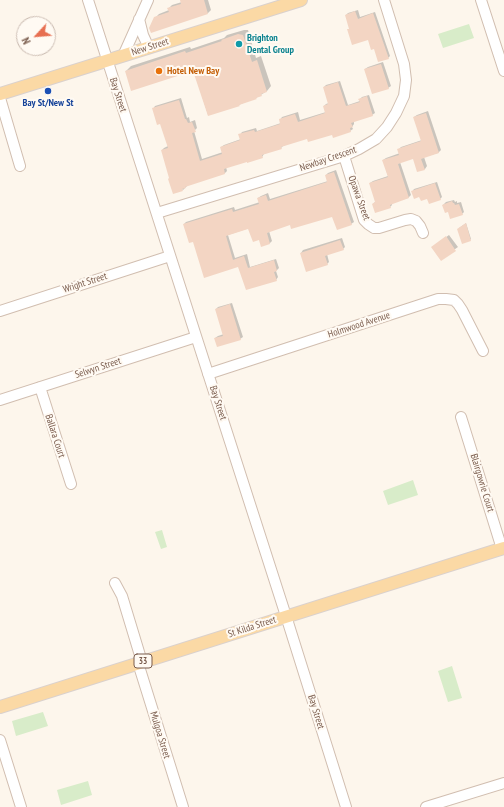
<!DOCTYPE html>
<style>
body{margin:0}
#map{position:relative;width:504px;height:807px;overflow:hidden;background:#fdf6ec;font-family:"PT Sans Narrow",sans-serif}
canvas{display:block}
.north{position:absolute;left:16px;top:16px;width:40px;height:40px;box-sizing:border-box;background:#fffaf3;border:1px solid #cabbb1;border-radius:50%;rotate:244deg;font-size:11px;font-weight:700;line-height:16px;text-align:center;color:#7a5c4d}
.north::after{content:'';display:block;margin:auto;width:14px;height:18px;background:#e76f51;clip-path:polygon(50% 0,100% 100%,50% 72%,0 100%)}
</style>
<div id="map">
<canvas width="504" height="807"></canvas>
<div class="north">N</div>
</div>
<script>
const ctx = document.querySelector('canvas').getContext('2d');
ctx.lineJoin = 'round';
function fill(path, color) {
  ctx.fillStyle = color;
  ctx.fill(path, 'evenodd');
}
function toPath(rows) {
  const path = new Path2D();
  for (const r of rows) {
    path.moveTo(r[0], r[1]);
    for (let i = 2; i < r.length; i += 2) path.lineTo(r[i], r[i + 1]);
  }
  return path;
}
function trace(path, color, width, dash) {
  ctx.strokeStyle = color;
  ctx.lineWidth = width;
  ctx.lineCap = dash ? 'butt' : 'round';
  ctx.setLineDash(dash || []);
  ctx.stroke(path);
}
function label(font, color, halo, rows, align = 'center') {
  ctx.font = font + ' "PT Sans Narrow",sans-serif';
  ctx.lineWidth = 4;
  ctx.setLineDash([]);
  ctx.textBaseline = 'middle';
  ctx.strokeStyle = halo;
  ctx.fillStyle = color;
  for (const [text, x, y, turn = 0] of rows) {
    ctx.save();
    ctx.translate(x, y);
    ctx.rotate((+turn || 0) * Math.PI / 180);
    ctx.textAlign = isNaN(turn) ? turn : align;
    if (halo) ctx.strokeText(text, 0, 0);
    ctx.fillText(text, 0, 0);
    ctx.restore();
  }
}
fill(toPath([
 [469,24,474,38,443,48,438,34],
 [413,480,418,495,388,505,383,491],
 [162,530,167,547,161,549,155,532],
 [452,666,462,698,448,702,438,671],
 [43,712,48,726,16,736,12,721],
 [88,781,92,795,61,805,57,790]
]), '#d8ecc9');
fill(toPath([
 [181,0,208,0,211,10,208,13,155,18,159,14,169,10,168,9,172,5,182,2],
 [358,10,360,17,375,12,390,56,388,58,374,48,369,39,350,28,346,15,348,13],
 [244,30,248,30,256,58,261,56,271,86,267,91,256,98,241,104,239,105,208,115,194,70,126,71,131,66,190,47,191,49,224,38,227,35],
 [383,62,391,86,388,88,365,69,368,67],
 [340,81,348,105,360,101,360,99,362,97,369,95,375,113,372,115,354,121,354,124,352,127,353,129,350,131,308,137,283,146,281,148,264,154,262,157,226,167,227,171,225,173,188,185,183,190,170,178,162,150,164,148,168,146,161,123,153,109,155,106,181,98,187,118,189,117,190,122,195,120,197,128,194,131,202,159,223,152,221,147,224,145,241,139,240,135,242,132,256,128,257,131,281,123,280,120,282,117,298,112,300,120,326,112,324,106,326,104,329,103,324,87,326,85],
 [428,111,441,150,438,153,424,157,427,166,425,169,418,171,414,158,400,162,411,195,408,198,392,203,392,205,390,207,373,204,376,201,370,183,373,181,388,176,383,160,386,158,400,153,398,150,401,147,422,140,414,117,417,115],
 [336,170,354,222,351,224,333,216,291,224,269,231,272,241,270,243,262,246,260,239,249,228,228,235,235,258,247,254,250,267,276,259,279,268,276,271,278,277,276,280,239,265,193,241,184,224,186,222,234,207,235,210,260,202,258,198,261,196,268,193,270,199,328,181,326,175,328,173],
 [437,182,442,197,440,199,420,196,412,192,414,189],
 [454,200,455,202,457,201,457,203,461,202,464,212,462,214,448,211,443,205,446,202],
 [466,223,471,239,471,240,459,228],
 [449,235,458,247,441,259,435,245],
 [342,238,345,247,343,249,327,254,329,262,327,264,301,253,303,250],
 [232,303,243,337,240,339,215,338,218,336,224,334,216,309,218,307]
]), '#0003');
fill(toPath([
 [180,0,204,0,208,14,151,33,149,28,154,17,169,12,167,8,181,4],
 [355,11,358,19,373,13,389,59,378,62,374,49,371,50,368,40,352,45,347,29,349,29,345,15],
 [238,34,243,35,252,62,257,60,267,92,261,94,262,96,256,98,257,99,239,105,240,106,208,116,193,71,131,91,125,71,185,51,186,53,222,41,221,40],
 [381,64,389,89,372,94,364,69],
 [338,82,346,106,360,102,358,99,367,96,373,116,351,123,353,127,350,128,351,132,333,138,332,135,308,142,307,139,281,147,282,149,262,155,263,158,247,163,247,162,224,169,225,174,185,187,186,188,182,189,183,191,173,194,168,179,169,178,161,150,168,148,160,124,157,125,152,108,179,100,185,119,186,119,188,123,192,122,196,132,192,133,200,161,222,154,220,147,240,140,238,134,254,130,255,132,280,124,279,119,295,114,298,122,325,113,323,106,328,104,323,87],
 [426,113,439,153,421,159,425,170,417,172,413,159,398,164,409,198,390,205,391,208,375,213,372,204,375,202,369,183,388,177,382,160,399,155,397,149,421,141,413,117],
 [334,172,352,225,337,230,332,217,291,229,290,225,267,233,270,244,261,247,259,240,253,242,248,229,226,236,233,260,244,256,248,268,274,260,277,271,274,272,277,281,246,290,238,267,204,278,193,242,189,243,183,224,232,209,233,212,259,204,257,198,266,195,268,201,327,182,325,175],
 [435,183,441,200,429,204,427,199,421,201,419,197,414,199,411,191],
 [452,201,453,203,454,203,455,205,459,204,463,215,450,219,448,212,445,213,442,205],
 [466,223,471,241,462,244,457,229],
 [446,236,456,251,441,261,431,247],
 [340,240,344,250,325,256,328,265,306,272,300,253],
 [230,304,241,340,217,347,214,338,223,336,215,309]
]), '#f3d5c3');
const minor = toPath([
 [88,0,286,616,346,807],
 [481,0,504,71],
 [139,19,143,35,149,48],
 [123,56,148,0],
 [0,98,20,166],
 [344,156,364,220,368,224,374,228,379,228,405,220,411,219,416,221,420,226,423,233],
 [157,213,344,156,359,149,376,139,387,127,396,113,404,96,406,80,404,64,384,0],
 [0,311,170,256],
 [208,374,438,299,446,299,454,300,458,304,462,310,483,351],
 [40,387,71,484],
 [0,400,196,337],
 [461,417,502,549],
 [115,583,122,596,142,662],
 [138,663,183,807],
 [0,740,21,807],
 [426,807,504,783]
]);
const major = toPath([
 [0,94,301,0],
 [0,707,504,548]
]);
trace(minor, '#d1beb0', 12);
trace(major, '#dad1cd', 14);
trace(minor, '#fff', 10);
trace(major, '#fbd9a5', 12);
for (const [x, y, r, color] of [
 [239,44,4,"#0f9aa8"],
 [159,71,4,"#e8710a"],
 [48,91,4,"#1a4fb4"]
]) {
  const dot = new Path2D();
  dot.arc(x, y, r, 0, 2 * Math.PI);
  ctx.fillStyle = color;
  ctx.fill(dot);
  trace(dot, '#fffaf3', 1.5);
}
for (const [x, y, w] of [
 [143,661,18]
]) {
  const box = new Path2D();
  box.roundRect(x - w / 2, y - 7, w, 14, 3);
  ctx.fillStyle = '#fffaf3';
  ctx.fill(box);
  trace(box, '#7a5c4d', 1);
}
label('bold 9px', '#7a5c4d', null, [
 ["33",143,661]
]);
label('bold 10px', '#0d838f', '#fffaf3', [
 ["Brighton",247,38],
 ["Dental Group",247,50]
], 'left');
label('10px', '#7a5c4d', '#fffaf3', [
 ["New Street",150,47,-18],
 ["Bay Street",118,95,72],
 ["Newbay Crescent",328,159,-19],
 ["Opawa Street",359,198,70],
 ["Wright Street",85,283,-18],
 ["Holmwood Avenue",359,325,-18],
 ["Selwyn Street",98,368,-18],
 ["Bay Street",218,403,72],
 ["Ballara Court",55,436,72],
 ["Blairgowrie Court",482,483,73],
 ["St Kilda Street",252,627,-18],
 ["Bay Street",316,712,73],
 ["Mulgoa Street",160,735,73]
]);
label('bold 10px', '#c56008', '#fffaf3', [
 ["Hotel New Bay",167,71]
], 'left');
label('bold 10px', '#164399', '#fffaf3', [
 ["Bay St/New St",48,103]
]);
</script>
